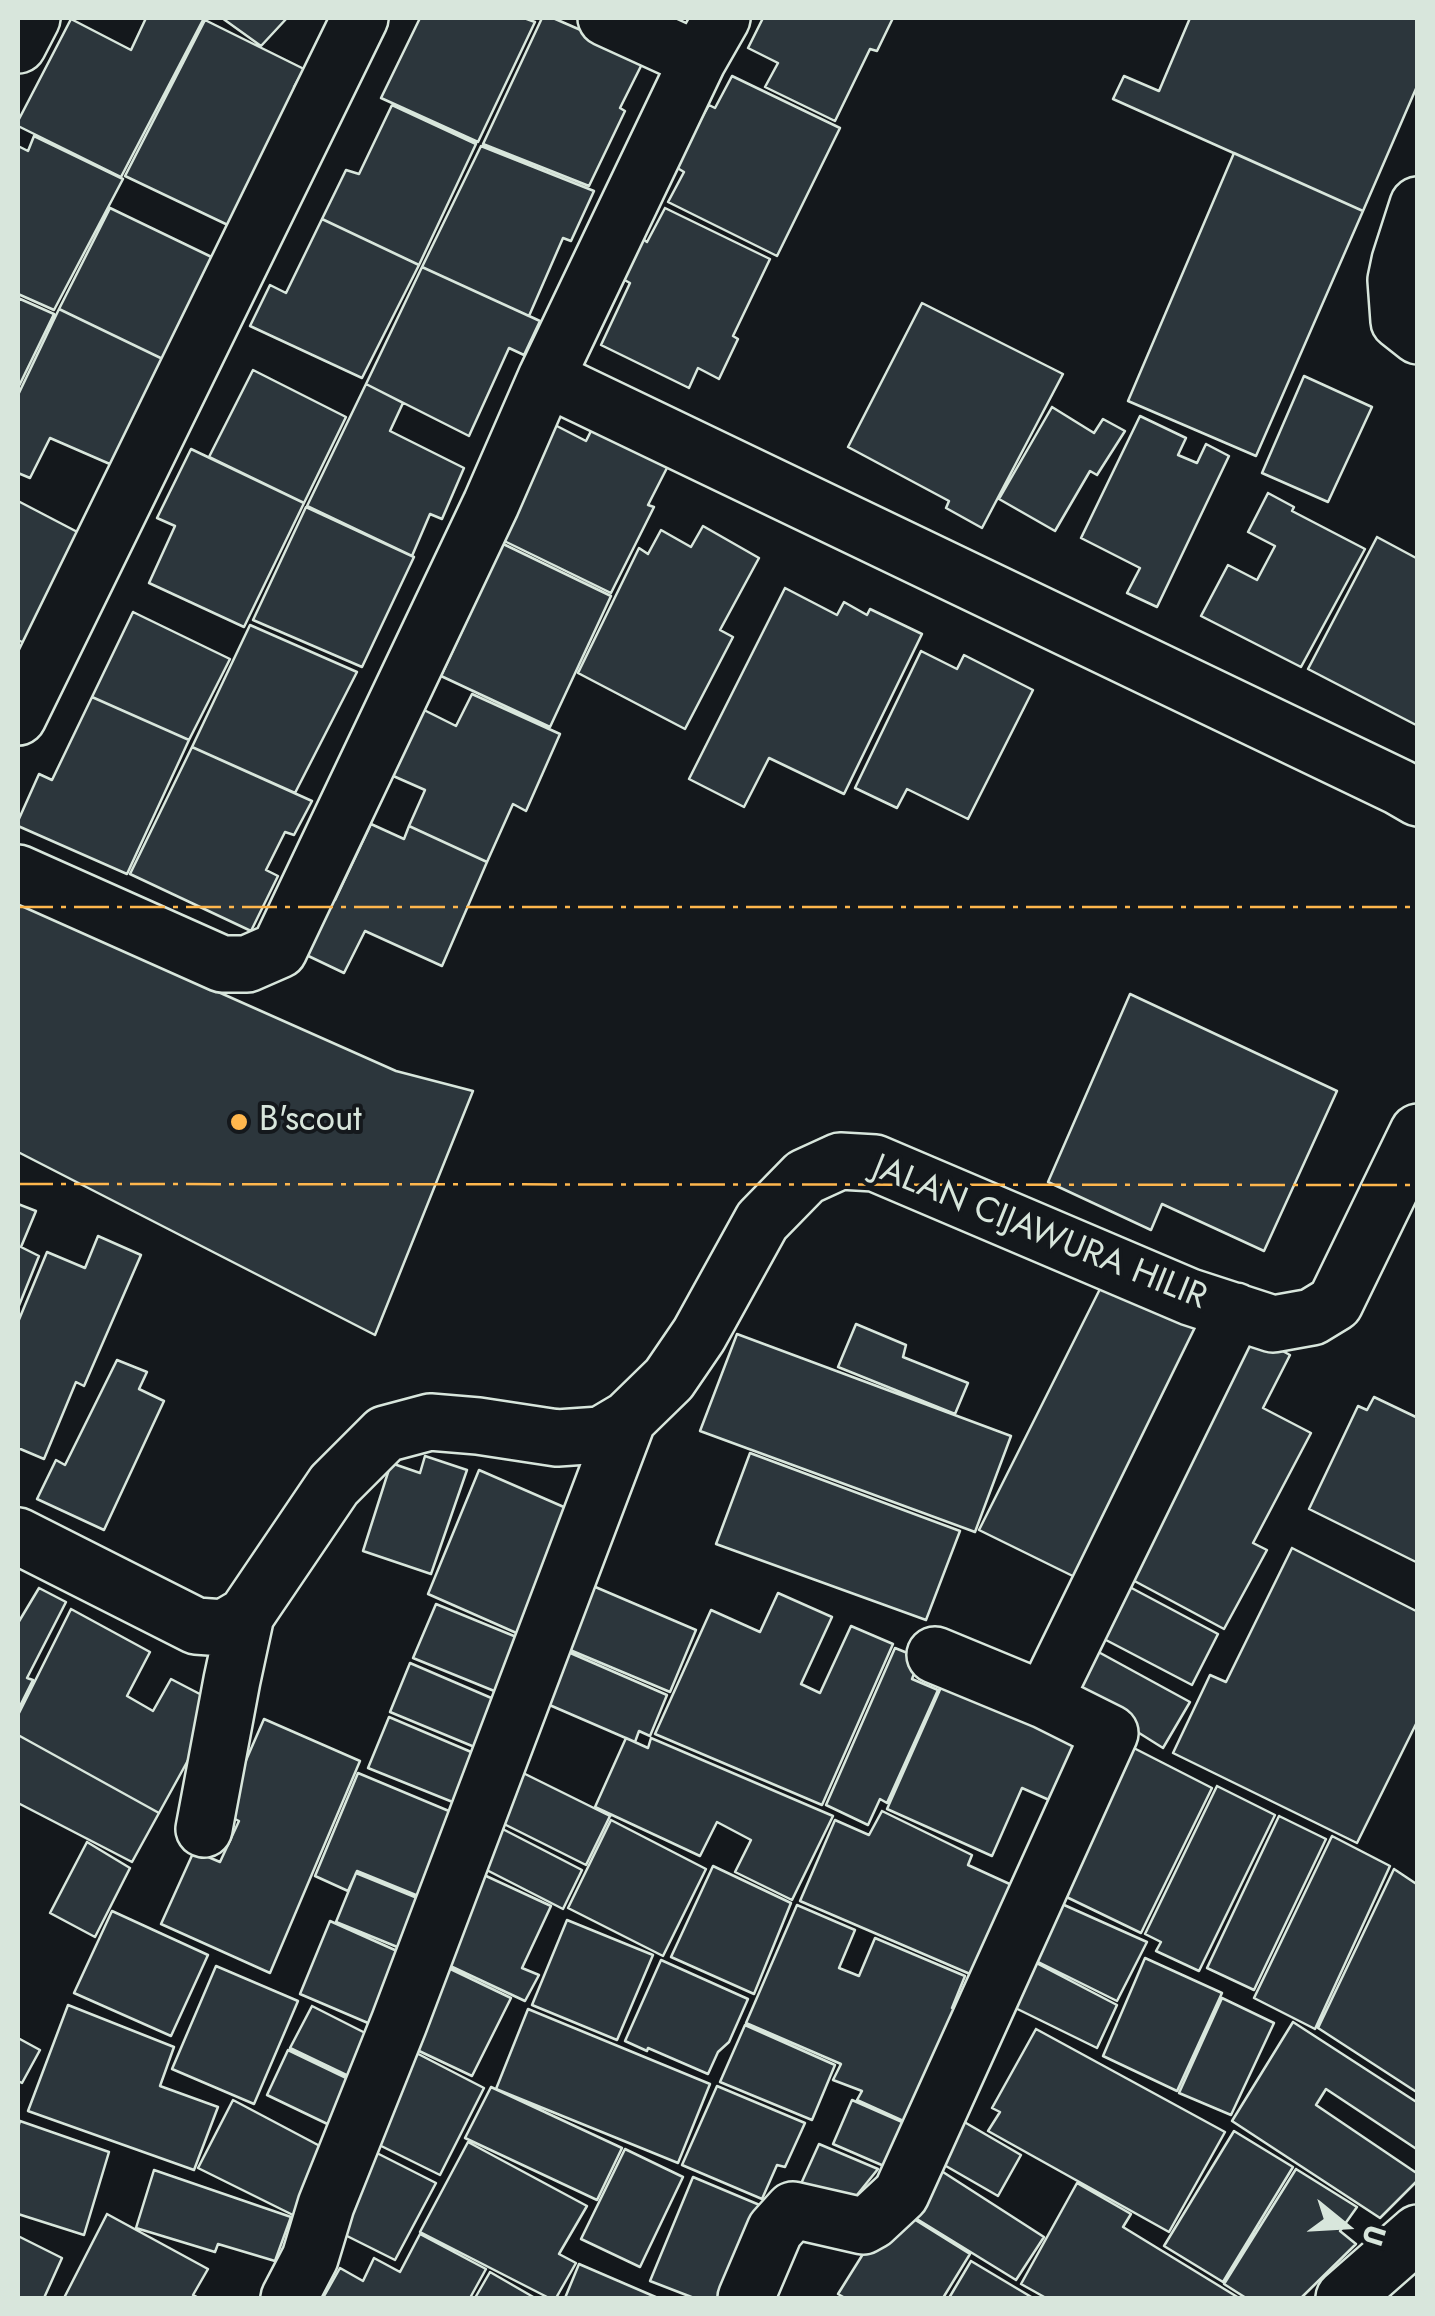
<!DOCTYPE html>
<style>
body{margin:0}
#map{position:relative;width:1435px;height:2316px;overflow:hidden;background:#14181c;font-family:Jost,sans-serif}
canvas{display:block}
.frame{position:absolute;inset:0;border:20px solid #d8e6dc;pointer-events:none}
.north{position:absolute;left:1295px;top:2176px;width:100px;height:100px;-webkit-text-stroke:8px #14181c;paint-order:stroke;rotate:108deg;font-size:28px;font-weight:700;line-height:40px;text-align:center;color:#d8e6dc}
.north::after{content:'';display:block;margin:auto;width:35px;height:45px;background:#d8e6dc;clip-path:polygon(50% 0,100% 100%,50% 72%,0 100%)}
</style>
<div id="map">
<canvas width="1435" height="2316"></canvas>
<div class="frame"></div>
<div class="north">U</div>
</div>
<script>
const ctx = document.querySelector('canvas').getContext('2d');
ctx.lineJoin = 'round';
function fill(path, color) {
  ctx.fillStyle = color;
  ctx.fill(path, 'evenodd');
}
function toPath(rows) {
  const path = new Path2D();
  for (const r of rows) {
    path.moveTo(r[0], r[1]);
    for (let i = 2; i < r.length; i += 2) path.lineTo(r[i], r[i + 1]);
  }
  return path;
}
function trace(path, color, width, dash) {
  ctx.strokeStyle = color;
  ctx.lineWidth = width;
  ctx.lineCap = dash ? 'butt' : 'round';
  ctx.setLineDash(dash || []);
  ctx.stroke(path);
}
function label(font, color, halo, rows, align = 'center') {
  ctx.font = font + ' Jost,sans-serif';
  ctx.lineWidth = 8;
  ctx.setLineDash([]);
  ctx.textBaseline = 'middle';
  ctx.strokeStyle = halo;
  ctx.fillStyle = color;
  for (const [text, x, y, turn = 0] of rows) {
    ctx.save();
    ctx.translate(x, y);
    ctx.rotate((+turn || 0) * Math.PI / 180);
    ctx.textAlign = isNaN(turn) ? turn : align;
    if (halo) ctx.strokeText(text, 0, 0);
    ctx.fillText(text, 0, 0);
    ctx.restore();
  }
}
const building = toPath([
 [146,18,204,18,121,177,18,126,18,121,71,19,131,50,146,18],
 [222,18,287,18,261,46,222,18],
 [420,18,524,18,535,22,478,142,381,98,420,18],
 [542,18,553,18,645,58,620,108,625,111,589,186,483,144,542,18],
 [763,18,893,18,877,51,870,49,835,121,765,87,778,63,748,48,763,18],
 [1190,18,1418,18,1418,84,1363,211,1113,99,1124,76,1159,91,1190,18],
 [205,20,304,69,294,87,305,92,232,227,125,176,205,20],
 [732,76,840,128,777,256,668,202,684,172,674,166,709,105,715,108,732,76],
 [392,105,476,144,419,265,322,219,346,170,359,174,392,105],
 [34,136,123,179,54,310,18,294,18,146,28,151,34,136],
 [481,146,594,191,571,241,563,238,529,316,422,267,481,146],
 [1234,153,1363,211,1256,456,1128,401,1234,153],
 [110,208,222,262,171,363,59,309,110,208],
 [665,208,770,259,733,336,738,339,719,379,698,368,689,388,601,345,630,283,619,277,640,237,647,242,665,208],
 [322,219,419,265,362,378,250,326,270,285,286,293,322,219],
 [422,267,540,321,524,355,509,348,469,436,366,384,422,267],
 [18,298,54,314,18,388,18,298],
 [922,303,1063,374,982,528,946,508,949,501,848,447,922,303],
 [59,309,171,363,119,468,50,438,30,478,18,473,18,395,59,309],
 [253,370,346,417,304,503,209,457,253,370],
 [1304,376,1372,407,1328,502,1262,473,1304,376],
 [366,384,403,403,390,431,464,468,442,519,430,514,412,556,307,506,366,384],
 [1052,407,1094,433,1103,419,1125,431,1097,475,1090,471,1055,531,999,499,1052,407],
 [1140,416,1186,438,1178,455,1197,463,1206,444,1229,456,1157,607,1127,593,1140,568,1081,538,1140,416],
 [551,423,586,441,594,425,669,464,648,505,654,507,611,593,496,537,551,423],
 [191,449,304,503,244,627,149,583,175,526,157,518,191,449],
 [1268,493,1294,507,1292,511,1365,549,1301,667,1201,616,1228,565,1257,580,1275,546,1248,532,1268,493],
 [18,501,87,537,28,645,18,640,18,501],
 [306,507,414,557,362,667,253,620,306,507],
 [703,526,759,558,720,630,733,637,685,729,578,673,639,548,648,554,661,530,691,547,703,526],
 [1377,537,1418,559,1418,726,1308,669,1377,537],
 [495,540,611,596,550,727,441,676,484,584,476,579,495,540],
 [785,588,837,615,844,602,867,615,870,609,922,634,844,794,769,758,744,807,689,779,785,588],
 [133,612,230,659,189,740,92,697,133,612],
 [250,625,357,672,295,793,192,747,250,625],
 [921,651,957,669,964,655,1033,690,968,819,907,789,897,808,855,788,921,651],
 [472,694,560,734,526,811,513,804,487,862,409,826,425,790,391,775,422,709,456,726,472,694],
 [92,697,189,740,127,874,18,826,18,821,39,774,52,780,92,697],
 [192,747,312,801,294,835,285,832,266,870,278,876,251,931,130,874,192,747],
 [371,824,404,839,409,826,487,862,442,966,365,931,344,973,300,952,327,896,335,900,371,824],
 [18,903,396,1071,473,1091,375,1335,18,1152,18,903],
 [1130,994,1337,1091,1264,1251,1162,1204,1151,1230,1048,1182,1130,994],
 [18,1204,36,1211,21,1247,39,1256,18,1308,18,1204],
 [98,1236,141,1255,84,1386,76,1382,44,1459,18,1448,18,1322,47,1252,85,1268,98,1236],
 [1105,1279,1216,1336,1089,1584,979,1530,1105,1279],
 [856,1324,906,1345,903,1357,968,1383,955,1414,838,1367,856,1324],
 [1238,1327,1290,1355,1263,1408,1311,1433,1253,1543,1267,1550,1224,1629,1114,1570,1238,1327],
 [737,1334,1011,1436,975,1532,700,1431,737,1334],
 [117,1360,147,1372,139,1389,164,1401,104,1530,37,1499,56,1460,65,1465,117,1360],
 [1374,1397,1418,1418,1418,1563,1309,1509,1358,1406,1367,1410,1374,1397],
 [750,1453,960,1531,926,1620,716,1544,750,1453],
 [425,1456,467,1470,431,1574,363,1551,391,1463,420,1473,425,1456],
 [479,1470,573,1511,530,1639,428,1594,479,1470],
 [1292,1548,1418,1612,1418,1720,1357,1843,1173,1753,1210,1675,1226,1682,1292,1548],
 [1109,1576,1218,1634,1192,1685,1083,1628,1109,1576],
 [579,1580,696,1630,670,1692,551,1642,579,1580],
 [39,1588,66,1602,27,1678,33,1680,18,1710,18,1623,39,1588],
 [778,1593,832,1617,801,1684,820,1693,851,1626,893,1644,822,1805,655,1734,711,1610,760,1632,778,1593],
 [436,1604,531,1643,509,1697,413,1658,436,1604],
 [71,1609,150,1652,127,1696,153,1711,171,1679,219,1704,159,1813,18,1735,18,1715,71,1609],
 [1082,1643,1190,1702,1163,1748,1061,1684,1082,1643],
 [552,1645,667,1695,650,1736,639,1731,635,1742,531,1697,552,1645],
 [895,1648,920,1658,912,1679,938,1690,887,1803,880,1799,868,1825,826,1805,895,1648],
 [410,1663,510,1706,489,1753,390,1712,410,1663],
 [950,1667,1094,1745,1065,1807,1022,1788,992,1856,887,1809,950,1667],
 [389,1717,490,1760,470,1809,368,1768,389,1717],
 [264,1719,360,1761,270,1973,161,1924,194,1851,220,1862,239,1821,223,1813,264,1719],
 [18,1735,159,1813,132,1862,18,1803,18,1735],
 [626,1738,648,1748,651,1738,833,1816,792,1900,735,1872,751,1840,717,1822,700,1856,595,1807,626,1738],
 [1124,1743,1212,1788,1141,1933,1052,1890,1124,1743],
 [509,1766,610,1816,586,1865,494,1819,509,1766],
 [358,1773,468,1819,433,1902,357,1871,348,1891,315,1876,358,1773],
 [1217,1786,1275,1815,1199,1971,1156,1951,1161,1942,1145,1934,1217,1786],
 [882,1811,972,1855,968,1865,1025,1891,984,1980,800,1901,835,1820,869,1835,882,1811],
 [1279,1816,1326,1839,1254,1990,1207,1968,1279,1816],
 [611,1820,706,1869,663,1956,568,1908,611,1820],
 [491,1823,582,1870,563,1909,471,1862,491,1823],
 [1332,1836,1390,1866,1315,2029,1254,1998,1332,1836],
 [87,1842,130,1868,95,1937,50,1913,87,1842],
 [713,1866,791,1903,754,1994,671,1957,713,1866],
 [471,1869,551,1906,522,1968,539,1975,525,2001,431,1957,471,1869],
 [1394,1869,1418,1885,1418,2093,1318,2028,1394,1869],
 [356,1873,432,1904,412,1953,336,1922,356,1873],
 [1044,1896,1147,1942,1117,2001,1018,1952,1044,1896],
 [797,1905,855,1930,839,1968,859,1976,875,1938,965,1976,952,2008,972,2019,921,2129,857,2100,862,2091,833,2080,841,2064,746,2023,797,1905],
 [112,1911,208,1955,171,2036,74,1993,112,1911],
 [567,1920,653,1955,617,2040,532,2005,567,1920],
 [330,1921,406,1955,375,2026,300,1994,330,1921],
 [1021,1955,1117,2005,1097,2048,999,2000,1021,1955],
 [1145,1958,1222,1993,1177,2091,1103,2056,1145,1958],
 [661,1960,748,1999,729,2042,718,2052,708,2074,648,2048,647,2051,625,2041,661,1960],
 [438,1963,511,1998,472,2076,400,2042,438,1963],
 [216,1966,298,2001,254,2104,172,2069,216,1966],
 [1222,1998,1274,2023,1231,2115,1179,2093,1222,1998],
 [68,2005,174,2047,160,2086,218,2107,194,2170,28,2111,68,2005],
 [312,2006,383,2042,363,2083,290,2048,312,2006],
 [528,2009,710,2084,678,2163,496,2089,528,2009],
 [1293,2022,1418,2103,1418,2150,1326,2089,1316,2105,1418,2174,1418,2180,1380,2218,1232,2121,1293,2022],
 [745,2025,835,2065,812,2120,720,2082,745,2025],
 [1036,2029,1225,2132,1169,2232,988,2131,1000,2112,992,2108,1036,2029],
 [18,2038,40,2050,22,2083,18,2081,18,2038],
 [399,2044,484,2088,440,2175,365,2138,399,2044],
 [288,2050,363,2086,342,2131,267,2095,288,2050],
 [717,2086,805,2123,785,2167,777,2165,762,2199,682,2165,717,2086],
 [491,2087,622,2148,597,2200,465,2138,491,2087],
 [233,2100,335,2154,301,2219,198,2168,233,2100],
 [852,2100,925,2132,907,2176,833,2144,852,2100],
 [954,2116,1021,2155,998,2196,932,2158,954,2116],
 [20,2121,109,2152,84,2235,18,2214,18,2128,20,2121],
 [1234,2131,1293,2167,1223,2282,1164,2246,1234,2131],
 [468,2142,587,2206,559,2254,576,2263,556,2298,549,2298,420,2232,468,2142],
 [819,2144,878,2169,840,2216,795,2197,819,2144],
 [365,2147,436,2183,395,2260,327,2226,365,2147],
 [625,2149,683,2177,640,2267,581,2239,625,2149],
 [929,2163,1044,2237,1016,2280,899,2208,929,2163],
 [1296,2169,1357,2207,1340,2231,1356,2244,1301,2298,1246,2298,1224,2284,1296,2169],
 [154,2170,291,2217,275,2261,218,2244,215,2252,136,2228,154,2170],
 [693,2177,762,2206,724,2298,694,2298,650,2281,693,2177],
 [1077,2183,1131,2214,1123,2227,1239,2298,1046,2298,1021,2284,1077,2183],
 [893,2206,970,2254,943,2298,845,2298,838,2294,893,2206],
 [107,2214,208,2269,193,2295,199,2298,64,2298,107,2214],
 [420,2234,486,2269,470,2298,323,2298,340,2268,363,2281,374,2258,400,2272,420,2234],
 [18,2236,62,2258,44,2298,18,2298,18,2236],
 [971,2261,1033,2298,949,2298,971,2261],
 [579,2264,658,2298,565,2298,579,2264],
 [490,2272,535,2298,475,2298,490,2272]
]);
fill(building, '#2c363c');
trace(building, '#d8e6dc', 2.5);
const street = toPath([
 [606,18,698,60],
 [18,45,32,18],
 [1418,205,1400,261,1396,280,1399,321,1418,336],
 [546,378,1399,787,1418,798],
 [18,717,360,18],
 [18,873,222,964,247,964,279,950,491,504,546,378,698,60,722,18],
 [18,1536,196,1626,224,1628,246,1615,334,1485,385,1434,430,1422,478,1426,557,1438,601,1435,628,1419,669,1379,699,1335,762,1221,805,1177,840,1161,875,1163,1190,1297,1273,1324,1312,1317,1335,1303,1418,1132],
 [935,1655,1044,1700],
 [204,1829,232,1680,246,1615],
 [289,2298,310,2258,326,2205,399,2023,628,1419],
 [746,2298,775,2230,793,2210,863,2226,872,2221,901,2194,1110,1733,1044,1700,1235,1311],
 [1344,2298,1418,2233]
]);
trace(street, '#d8e6dc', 60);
trace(street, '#14181c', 55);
trace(toPath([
 [18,907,1418,907],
 [18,1184,1418,1185]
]), '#ffb74d', 2.5, [35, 8, 5, 8]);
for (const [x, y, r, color] of [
 [239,1122,10,"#ffb74d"]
]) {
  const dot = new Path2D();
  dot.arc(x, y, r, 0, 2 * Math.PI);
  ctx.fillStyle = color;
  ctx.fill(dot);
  trace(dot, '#14181c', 4);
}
label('35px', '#d8e6dc', '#14181c', [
 ["B'scout",259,1122]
], 'left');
label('35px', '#d8e6dc', '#14181c', [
 ["JALAN CIJAWURA HILIR",1039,1234,22]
]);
</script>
